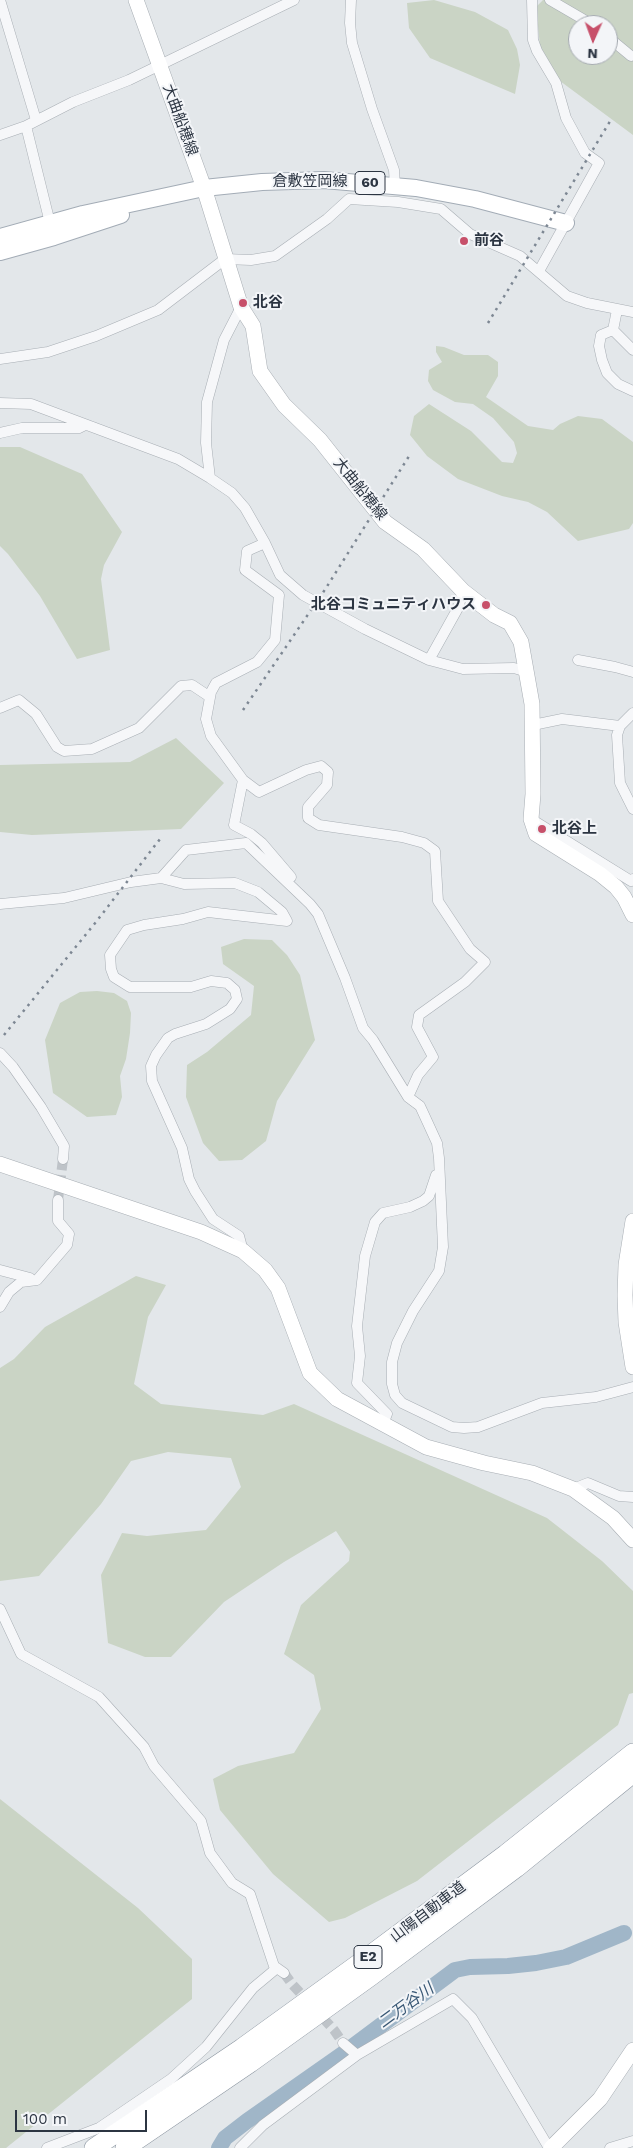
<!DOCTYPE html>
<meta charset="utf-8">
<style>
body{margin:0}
#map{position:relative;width:633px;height:2148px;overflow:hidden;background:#e3e7ea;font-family:"Work Sans",sans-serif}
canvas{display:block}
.north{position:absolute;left:568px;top:15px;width:50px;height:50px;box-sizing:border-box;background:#f3f5f8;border:1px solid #a3a8af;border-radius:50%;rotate:182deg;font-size:14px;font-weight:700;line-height:20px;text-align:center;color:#2c3542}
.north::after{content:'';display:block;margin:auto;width:18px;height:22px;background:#c7506a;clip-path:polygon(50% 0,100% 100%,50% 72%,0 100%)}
.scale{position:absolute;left:15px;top:2110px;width:132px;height:22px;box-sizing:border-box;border:2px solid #2c3542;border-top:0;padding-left:6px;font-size:15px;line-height:18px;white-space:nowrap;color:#2c3542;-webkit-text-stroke:4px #f3f5f8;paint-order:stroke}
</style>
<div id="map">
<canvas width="633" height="2148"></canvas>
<div class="north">N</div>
<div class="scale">100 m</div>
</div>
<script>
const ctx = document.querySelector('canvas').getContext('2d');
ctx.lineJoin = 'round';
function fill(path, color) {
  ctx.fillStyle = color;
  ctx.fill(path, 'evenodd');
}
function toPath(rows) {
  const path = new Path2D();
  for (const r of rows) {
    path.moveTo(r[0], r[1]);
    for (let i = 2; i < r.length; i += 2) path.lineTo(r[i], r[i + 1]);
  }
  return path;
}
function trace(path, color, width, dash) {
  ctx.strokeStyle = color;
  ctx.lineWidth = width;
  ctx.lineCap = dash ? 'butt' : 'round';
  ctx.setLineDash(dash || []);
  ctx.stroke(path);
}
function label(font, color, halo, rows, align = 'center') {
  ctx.font = font + ' "Work Sans","Noto Sans JP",sans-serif';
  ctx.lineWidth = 4;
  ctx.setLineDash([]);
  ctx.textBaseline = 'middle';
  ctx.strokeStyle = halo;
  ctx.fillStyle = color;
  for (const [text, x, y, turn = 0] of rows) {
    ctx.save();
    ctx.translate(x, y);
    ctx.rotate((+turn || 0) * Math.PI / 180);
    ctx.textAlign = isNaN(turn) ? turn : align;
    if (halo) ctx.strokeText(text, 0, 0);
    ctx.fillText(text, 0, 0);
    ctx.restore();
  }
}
fill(toPath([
 [434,0,475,12,508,30,517,49,520,65,515,94,430,58,409,28,407,3],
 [543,0,633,0,633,135,560,81,540,46,536,7],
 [578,25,608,25,608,55,578,55],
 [436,346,444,347,464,355,488,355,498,362,498,376,486,397,528,426,553,430,560,424,578,416,602,419,633,442,633,523,629,529,578,541,547,512,528,502,502,496,458,479,427,456,410,435,414,416,429,404,471,431,502,462,513,463,517,453,514,442,493,418,473,404,455,402,433,390,428,381,429,370,442,362,436,352],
 [0,447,20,447,82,474,122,532,104,565,101,579,110,650,77,659,40,596,8,554,0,546],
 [176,738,224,783,181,829,32,835,0,832,0,765,130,762],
 [244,939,272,940,287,955,300,975,315,1040,277,1101,266,1141,242,1160,219,1161,203,1143,186,1097,187,1065,207,1052,251,1015,254,986,223,964,221,947],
 [97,991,114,993,127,1001,131,1013,130,1033,126,1059,120,1076,122,1097,116,1115,87,1117,53,1093,45,1040,60,1003,80,992],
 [136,1276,166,1285,148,1317,134,1384,161,1404,263,1415,294,1404,547,1518,602,1561,633,1591,633,1693,629,1694,618,1725,417,1881,345,1918,329,1922,273,1874,220,1810,213,1779,238,1766,294,1753,321,1709,314,1675,284,1654,301,1605,349,1561,350,1552,336,1531,284,1562,224,1602,171,1657,145,1657,108,1643,101,1575,122,1533,147,1536,206,1530,241,1487,231,1458,168,1452,131,1461,101,1504,39,1576,0,1581,0,1368,14,1359,45,1327],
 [0,1799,138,1908,192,1959,192,1999,6,2148,0,2148]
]), '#cad4c5');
trace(toPath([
 [219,2148,225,2138,247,2121,344,2053,455,1970,470,1967,508,1966,536,1963,566,1957,624,1933]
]), '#a0b6c8', 16);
trace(toPath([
 [58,1200,63,1159],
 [284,1973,292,1984,334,2030,343,2043]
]), '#bec3c8', 10, [10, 5]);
const street = toPath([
 [0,0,36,120],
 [351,0,350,23,352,43,372,109,394,170,395,186],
 [532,0,533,40,537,51,556,83,566,118,585,153,599,163,539,271],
 [550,0,593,25],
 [608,37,631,56],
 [26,126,51,227],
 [0,135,26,126,73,102,129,80,294,0],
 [617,310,613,330,633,350],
 [613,330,601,335,599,346,602,360,607,373,618,384,633,391],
 [0,359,48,352,96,336,158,310,225,259,251,260,275,256,327,219,349,199,398,202,441,209,470,234,520,256,567,296,587,303,633,312],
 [0,403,31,404,178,459,210,478,232,493,245,508,265,543,280,575,303,595,365,629,429,660,463,669,514,668,527,672],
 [0,433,22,428,79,428,85,425],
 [210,478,206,443,207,402,224,340,241,307],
 [265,543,247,551,245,570,279,595,275,640,257,662,216,683,211,692,206,719,211,736,243,780,259,792,306,770,321,766,328,772,327,785,308,807,308,818,319,825,402,837,424,843,435,851,438,901,470,949,485,962,465,982,419,1015,417,1027,433,1057,418,1075,408,1097],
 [429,660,458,608,463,591],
 [578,660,615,667,633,672],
 [0,708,19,700,36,714,57,747,64,751,92,749,139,728,181,686,192,685,210,697],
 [633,713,620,726,617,735,620,783,633,809],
 [533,725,562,719,620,726],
 [243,780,234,825,251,834,262,843,291,877],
 [531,819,631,881,633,879],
 [161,878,186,850,246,843,310,904,318,914,345,978,363,1028,373,1040,408,1097,420,1106,426,1119,437,1143,439,1158,443,1247,439,1271,413,1311,397,1343,392,1362,392,1384,395,1395,402,1403,452,1427,464,1428,478,1427,542,1403,596,1397,633,1387],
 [0,904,64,898,131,882,161,878,184,884,235,883,258,892,282,912,287,921,208,912,183,919,144,925,127,930,110,955,111,969,114,977,130,987,191,987,211,981,227,983,235,990,237,999,230,1009,206,1024,175,1034,168,1038,156,1055,151,1066,152,1081,182,1148,189,1179,195,1191,213,1219,239,1236,243,1251],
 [0,1053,13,1067,41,1107,64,1146,63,1159],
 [0,1270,30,1278],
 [0,1307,9,1292,21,1282,37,1280,67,1245,69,1234,58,1221,58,1200],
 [383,1424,387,1414,357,1383,360,1356,357,1326,365,1256,375,1222,383,1213,410,1207,423,1201,429,1196,436,1175],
 [573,1489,588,1483,619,1496,633,1497],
 [0,1609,21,1654,99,1697,144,1747,154,1766,201,1821,210,1853,232,1883,250,1894,274,1966,284,1973],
 [343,2043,357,2055],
 [47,2148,99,2128,171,2079,206,2047,253,1988,277,1968],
 [240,2148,263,2125,357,2055,453,1999,472,2018,549,2148],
 [610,2148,633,2141]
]);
const secondary = toPath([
 [136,0,204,188,241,307,253,326,260,371,284,405,320,440,385,522,423,549,463,591,494,615,510,623,521,642,532,704,533,794,531,819,536,834,600,874,616,887,624,897,633,915],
 [0,1164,201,1232,243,1251,265,1270,278,1288,310,1373,337,1399,426,1447,484,1463,532,1473,573,1489,613,1518,633,1540],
 [633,1221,626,1265,625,1295,626,1322,633,1367],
 [551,2148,600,2099,633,2050]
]);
const primary = toPath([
 [0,237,83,214,204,188,262,182,324,180,416,188,475,199,566,223],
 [0,252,54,237,121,215]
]);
const highway = toPath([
 [94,2148,242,2048,361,1962,506,1854,633,1753],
 [125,2148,250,2063,371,1976,516,1868,633,1773]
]);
trace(street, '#a8aeb4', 11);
trace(secondary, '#a8aeb4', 16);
trace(primary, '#a3acb6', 18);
trace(highway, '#8b95a0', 20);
trace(street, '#f6f7f9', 10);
trace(secondary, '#fff', 15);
trace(primary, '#fff', 16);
trace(highway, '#fff', 19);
trace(toPath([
 [488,323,612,118],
 [243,710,326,588,411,453],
 [4,1035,96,922,160,839]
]), '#7d8793', 2.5, [2.5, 5]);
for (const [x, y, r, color] of [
 [464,241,5,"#c7506a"],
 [243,303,5,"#c7506a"],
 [486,605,5,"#c7506a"],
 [542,829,5,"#c7506a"]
]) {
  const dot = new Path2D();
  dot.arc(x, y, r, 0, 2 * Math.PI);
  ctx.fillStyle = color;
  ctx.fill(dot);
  trace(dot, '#f3f5f8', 2);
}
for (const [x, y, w] of [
 [370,183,30],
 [368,1957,28]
]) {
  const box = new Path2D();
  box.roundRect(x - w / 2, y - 11.5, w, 23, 4);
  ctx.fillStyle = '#f3f5f8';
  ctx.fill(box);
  trace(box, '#2c3542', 1);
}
label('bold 14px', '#2c3542', null, [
 ["60",370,183],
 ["E2",368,1957]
]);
label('15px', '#2c3542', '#f3f5f8', [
 ["大曲船穂線",180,120,70],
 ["倉敷笠岡線",310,182],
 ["大曲船穂線",360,489,51],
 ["山陽自動車道",428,1912,-37]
]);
label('bold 15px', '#2c3542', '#f3f5f8', [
 ["前谷",474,241],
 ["北谷",253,303],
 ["北谷コミュニティハウス",476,605,"right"],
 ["北谷上",552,829]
], 'left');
label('italic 16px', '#385774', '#f3f5f8', [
 ["二万谷川",406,2006,-36]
]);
</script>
